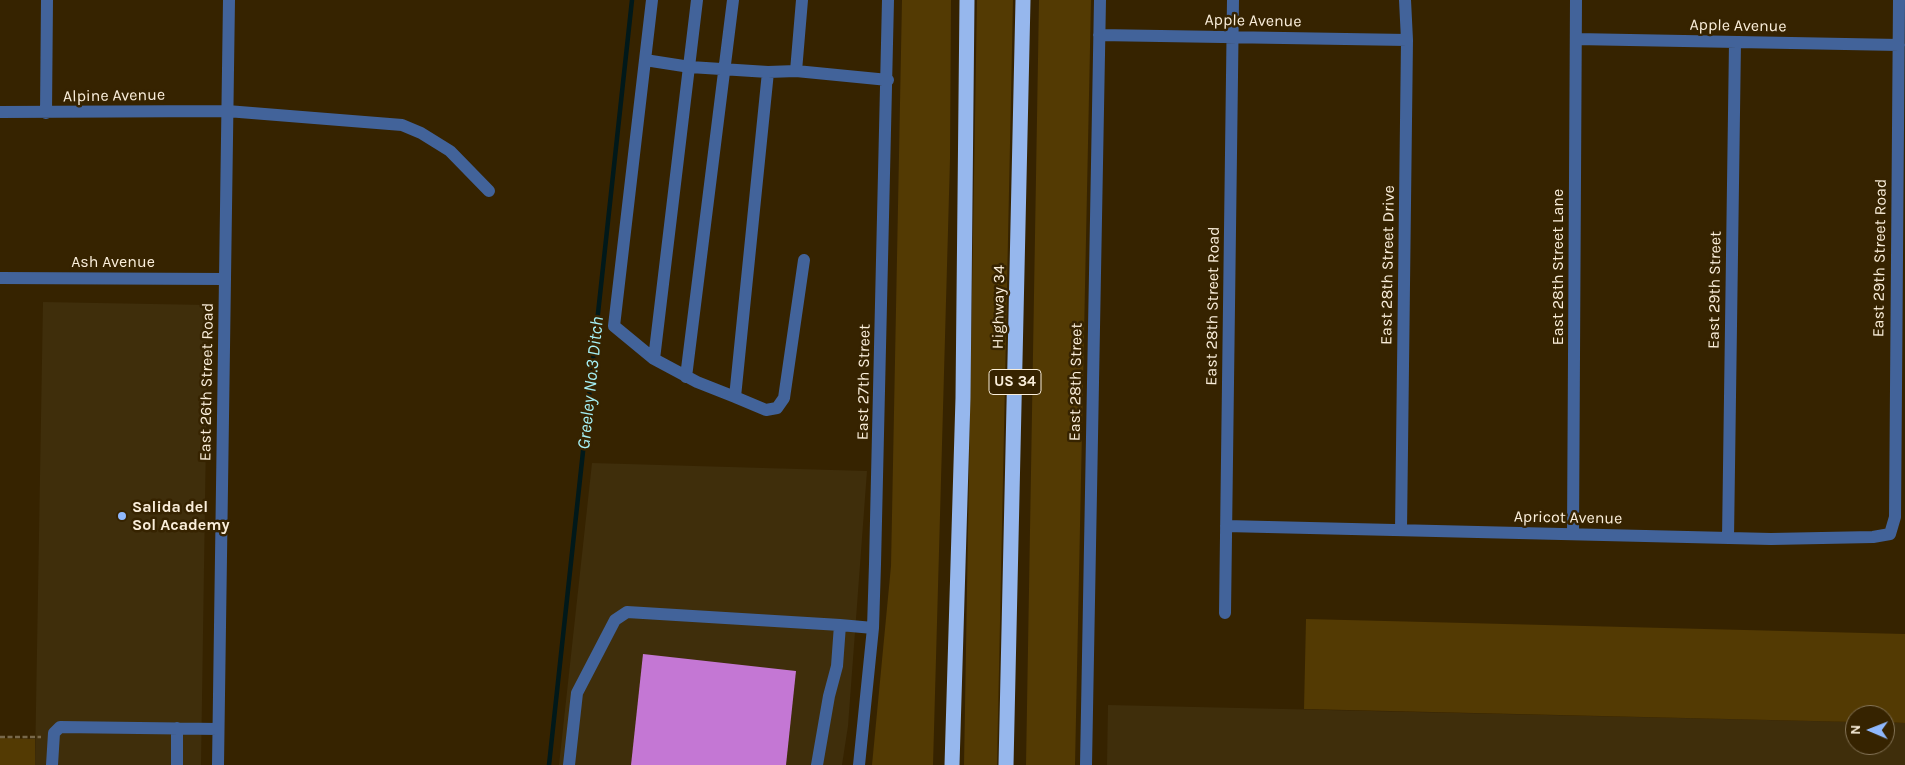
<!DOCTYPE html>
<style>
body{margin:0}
#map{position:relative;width:1905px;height:765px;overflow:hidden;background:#362300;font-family:Karla,sans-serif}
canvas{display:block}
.north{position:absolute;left:1845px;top:705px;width:50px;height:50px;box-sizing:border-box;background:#362300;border:1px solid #847457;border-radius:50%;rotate:271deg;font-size:14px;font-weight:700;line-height:20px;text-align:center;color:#faeeda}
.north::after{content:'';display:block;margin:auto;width:18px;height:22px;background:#8fb8fd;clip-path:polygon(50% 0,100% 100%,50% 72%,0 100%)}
</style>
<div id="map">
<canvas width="1905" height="765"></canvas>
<div class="north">N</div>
</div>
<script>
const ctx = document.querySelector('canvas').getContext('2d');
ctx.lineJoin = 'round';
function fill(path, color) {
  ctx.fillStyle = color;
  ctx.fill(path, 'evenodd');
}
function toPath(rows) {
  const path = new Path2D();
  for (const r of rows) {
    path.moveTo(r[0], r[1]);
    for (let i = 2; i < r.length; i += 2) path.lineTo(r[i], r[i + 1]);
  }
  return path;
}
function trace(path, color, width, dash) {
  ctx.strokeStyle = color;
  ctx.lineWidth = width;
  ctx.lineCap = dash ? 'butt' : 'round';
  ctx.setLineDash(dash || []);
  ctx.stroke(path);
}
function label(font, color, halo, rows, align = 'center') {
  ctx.font = font + ' Karla,sans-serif';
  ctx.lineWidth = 5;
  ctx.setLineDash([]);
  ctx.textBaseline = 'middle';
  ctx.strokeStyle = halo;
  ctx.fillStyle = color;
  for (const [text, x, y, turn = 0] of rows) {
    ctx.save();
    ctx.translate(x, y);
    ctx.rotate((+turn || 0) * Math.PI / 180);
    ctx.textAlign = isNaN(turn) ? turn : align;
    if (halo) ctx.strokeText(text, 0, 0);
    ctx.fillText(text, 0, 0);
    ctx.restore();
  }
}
fill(toPath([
 [43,302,208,305,201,765,35,765],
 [592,463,867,471,848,726,842,765,559,765],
 [1108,705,1855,722,1855,745,1885,745,1885,722,1905,723,1905,765,1107,765]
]), '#3f2e0b');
fill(toPath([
 [902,0,951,0,950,159,933,765,872,765,891,566],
 [977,0,1013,0,997,765,964,765],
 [1039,0,1091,0,1075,765,1026,765],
 [1306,619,1905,634,1905,723,1885,722,1885,715,1855,715,1855,722,1304,709],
 [0,738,35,739,35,765,0,765]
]), '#533a03');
trace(toPath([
 [549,765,632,0]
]), '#01191a', 4.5);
fill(toPath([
 [643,654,796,671,786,765,631,765]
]), '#c477d4');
trace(toPath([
 [0,737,41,737]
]), '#78684a', 2.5, [5, 2.5]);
trace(toPath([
 [652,0,614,326,654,359,697,382,735,397,768,72],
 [1099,35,1407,40],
 [1576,39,1899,45],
 [645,60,690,67,768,72,796,71,888,80],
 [796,71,802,0],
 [0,112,227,111,402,125,421,133,450,151,489,191],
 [46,113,47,0],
 [0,278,225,279],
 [654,359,697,0],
 [686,377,733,0],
 [735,397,766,410,777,408,784,398,804,260],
 [1226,526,1771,539,1873,537,1890,534,1895,517,1899,0],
 [1401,530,1407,40,1405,0],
 [1573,534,1576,0],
 [1728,538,1735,42],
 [1225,613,1233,0],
 [52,765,54,733,60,727,218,729],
 [177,765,177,728],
 [218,765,229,0],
 [569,765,577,693,615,620,627,612,840,625],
 [817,765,829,696,837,666,840,625,873,628],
 [859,765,873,628,875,564,888,0],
 [1086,765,1100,0]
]), '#42639a', 12);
trace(toPath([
 [952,765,963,398,967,0],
 [1006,765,1023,0]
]), '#96b7ed', 15);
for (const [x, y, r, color] of [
 [122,516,5,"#8fb8fd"]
]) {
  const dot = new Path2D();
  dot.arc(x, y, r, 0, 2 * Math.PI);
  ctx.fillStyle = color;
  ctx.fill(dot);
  trace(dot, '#362300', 2);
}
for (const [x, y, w] of [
 [1015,382,52]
]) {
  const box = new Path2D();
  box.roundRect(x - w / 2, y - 12.5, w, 25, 4);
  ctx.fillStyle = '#362300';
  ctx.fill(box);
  trace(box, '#faeeda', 1);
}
label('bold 15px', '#faeeda', null, [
 ["US 34",1015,382]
]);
label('16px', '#faeeda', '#362300', [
 ["Apple Avenue",1253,21,1],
 ["Apple Avenue",1738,26,1],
 ["Alpine Avenue",114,96,-1],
 ["East 29th Street Road",1880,258,-89],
 ["Ash Avenue",113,262],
 ["East 28th Street Drive",1388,265,-89],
 ["East 28th Street Lane",1558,267,-90],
 ["East 29th Street",1715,290,-89],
 ["East 28th Street Road",1213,306,-89],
 ["Highway 34",999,307,-89],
 ["East 26th Street Road",207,382,-89],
 ["East 27th Street",864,382,-89],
 ["East 28th Street",1076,382,-89],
 ["Apricot Avenue",1568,518,1]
]);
label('bold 16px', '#faeeda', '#362300', [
 ["Salida del",132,507],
 ["Sol Academy",132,525]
], 'left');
label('italic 18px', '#a6f1f5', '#362300', [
 ["Greeley No.3 Ditch",591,383,-84]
]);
</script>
